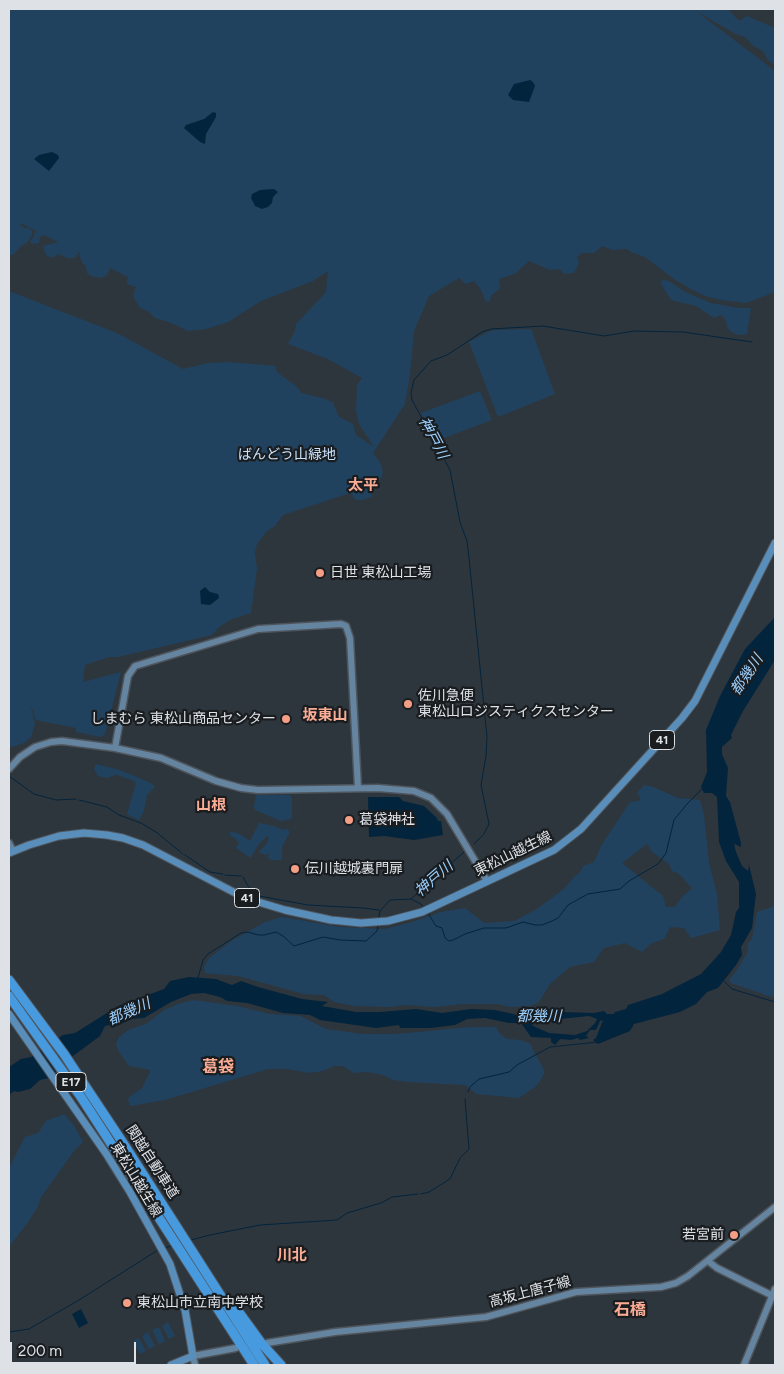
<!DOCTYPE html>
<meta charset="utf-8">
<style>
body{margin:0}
#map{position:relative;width:784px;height:1374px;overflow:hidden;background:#2e363d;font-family:Figtree,sans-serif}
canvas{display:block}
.frame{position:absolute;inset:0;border:10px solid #dee2e7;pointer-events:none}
.scale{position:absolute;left:10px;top:1342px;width:126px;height:22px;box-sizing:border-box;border:2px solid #dee2e7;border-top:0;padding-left:6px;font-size:15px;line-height:18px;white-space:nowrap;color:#dee2e7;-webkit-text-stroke:4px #191d20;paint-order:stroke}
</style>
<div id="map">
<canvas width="784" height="1374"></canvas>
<div class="frame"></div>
<div class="scale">200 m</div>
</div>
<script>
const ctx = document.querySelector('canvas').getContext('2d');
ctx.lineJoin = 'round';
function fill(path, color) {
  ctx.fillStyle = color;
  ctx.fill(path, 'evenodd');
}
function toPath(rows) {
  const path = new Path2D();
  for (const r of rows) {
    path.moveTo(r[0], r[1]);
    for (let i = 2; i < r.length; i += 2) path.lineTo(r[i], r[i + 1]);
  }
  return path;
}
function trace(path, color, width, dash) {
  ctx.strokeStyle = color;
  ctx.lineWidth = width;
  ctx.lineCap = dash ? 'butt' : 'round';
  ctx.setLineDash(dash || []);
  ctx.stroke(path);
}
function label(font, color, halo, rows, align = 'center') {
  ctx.font = font + ' Figtree,"Noto Sans JP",sans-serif';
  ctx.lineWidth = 4.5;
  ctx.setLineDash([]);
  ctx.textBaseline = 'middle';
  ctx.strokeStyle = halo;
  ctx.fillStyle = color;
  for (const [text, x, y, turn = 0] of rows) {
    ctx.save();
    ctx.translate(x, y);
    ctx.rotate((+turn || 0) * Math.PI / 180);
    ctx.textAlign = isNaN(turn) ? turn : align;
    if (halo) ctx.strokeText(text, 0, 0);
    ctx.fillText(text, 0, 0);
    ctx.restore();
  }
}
fill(toPath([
 [9,9,728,9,739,21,747,16,775,28,775,66,767,59,763,51,752,45,745,37,734,33,696,11,775,71,775,292,746,303,721,300,705,296,689,288,674,279,645,257,631,252,627,249,612,250,602,246,594,253,581,253,577,258,579,263,574,273,564,274,560,269,550,270,529,261,516,273,499,279,500,288,491,296,490,301,486,302,480,288,474,281,466,284,459,278,429,296,414,331,410,374,405,404,373,453,381,464,383,473,380,480,371,486,372,497,362,500,356,500,350,493,283,515,275,526,267,531,257,544,255,552,257,569,251,613,232,619,219,627,212,635,118,657,109,657,85,665,83,682,121,672,105,734,101,737,76,732,76,728,36,720,30,703,35,724,31,737,24,743,11,747,9,747,9,291,117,333,183,369,208,363,228,362,275,366,277,372,296,386,299,389,301,393,326,399,333,403,339,417,353,424,356,435,374,447,359,424,356,411,357,385,362,378,328,359,288,344,295,331,296,324,326,292,328,271,313,281,261,301,228,322,206,329,188,331,171,323,155,318,149,312,139,307,133,296,136,287,127,284,128,277,110,268,107,275,101,278,91,276,87,273,86,266,83,264,79,255,81,253,79,252,75,258,67,258,58,254,52,258,46,255,43,246,58,242,44,235,40,237,39,243,32,244,30,241,34,237,34,234,36,231,21,223,20,225,24,228,28,228,32,231,32,235,27,243,21,246,13,255,9,255],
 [663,280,669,281,685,292,711,303,738,308,751,308,747,334,738,335,730,331,727,327,726,320,721,315,714,318,696,306,671,300,660,282],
 [531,329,555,394,498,417,469,342,488,332,495,330],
 [480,391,492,420,436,441,421,413],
 [96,764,120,770,151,783,155,787,147,795,144,811,139,820,127,814,136,783,134,781,117,775,114,775,108,778,98,776,94,769],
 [644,785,653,787,678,798,700,800,704,815,709,863,717,894,720,930,691,938,684,928,670,927,664,939,650,944,642,952,625,943,604,948,594,962,570,967,550,984,539,1002,530,1006,510,1007,497,1004,463,1004,434,1007,405,1005,392,1007,355,1006,334,1002,324,995,304,994,238,976,205,973,204,967,209,958,233,940,265,922,282,917,340,927,384,929,412,922,441,912,465,908,484,923,514,921,537,909,564,889,575,876,581,871,583,866,594,862,601,846,630,802,638,801,641,799,637,793],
 [647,844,652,852,668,863,672,871,678,873,692,888,682,897,675,907,666,907,663,896,622,863],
 [256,795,290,795,292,798,292,816,291,819,281,821,255,810,254,806],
 [259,823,274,826,283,830,287,829,290,832,282,847,282,860,271,860,268,858,269,854,265,855,259,852,267,843,269,836,266,837,258,845,251,858,236,848,239,843,235,838,230,836,230,832,238,833,250,841],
 [775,906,775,998,731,983,729,980,737,970,747,953,748,943,752,939,757,912],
 [194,1000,237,1006,270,1014,300,1016,326,1029,363,1034,397,1034,470,1027,496,1027,499,1033,507,1039,520,1040,531,1044,532,1048,545,1072,540,1081,535,1087,519,1098,477,1094,465,1085,408,1082,393,1080,383,1075,367,1072,354,1073,343,1066,334,1066,323,1071,309,1073,288,1069,268,1069,165,1100,130,1106,128,1098,142,1088,151,1070,129,1066,119,1052,116,1045,119,1037,130,1029,146,1024,164,1010,181,1003],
 [64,1114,75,1127,83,1142,74,1151,41,1197,37,1208,28,1222,9,1247,9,1168,25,1137,38,1133,46,1121],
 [168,1322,175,1336,169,1339,162,1326],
 [159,1327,165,1341,159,1344,152,1330],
 [148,1332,155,1346,149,1349,142,1336],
 [139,1338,146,1351,140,1354,133,1341]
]), '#21425f');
fill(toPath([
 [530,80,533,82,535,86,529,102,513,100,508,95,514,84],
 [213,112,216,113,216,117,206,134,205,144,200,142,184,128,186,125,204,119],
 [52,152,58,155,59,158,49,171,34,159,39,155],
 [274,189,278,192,273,197,272,203,268,207,262,209,255,206,251,198,252,194,260,190],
 [205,587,210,592,218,594,219,598,210,605,201,604,200,591],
 [775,617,775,660,743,711,731,735,732,738,722,747,722,754,728,768,726,796,730,802,741,843,741,847,734,844,736,852,742,866,748,871,749,865,756,894,752,928,741,947,742,955,736,965,718,988,707,992,696,1004,680,1012,634,1024,630,1031,598,1044,593,1040,596,1038,603,1020,600,1021,596,1030,590,1030,586,1036,589,1038,580,1040,578,1038,571,1040,560,1039,555,1045,551,1042,551,1038,531,1037,521,1023,509,1023,485,1018,467,1019,455,1025,431,1028,400,1028,399,1025,376,1028,320,1020,310,1015,283,1013,247,1003,227,1001,220,997,204,993,191,994,171,1002,144,1018,132,1019,112,1028,110,1025,105,1026,100,1036,73,1056,49,1078,40,1080,30,1089,18,1092,14,1091,9,1095,9,1067,21,1059,31,1057,63,1035,75,1033,118,1006,164,989,170,981,189,977,216,979,232,985,241,981,258,987,302,999,328,1002,322,1006,356,1012,380,1012,416,1009,442,1013,471,1009,495,1010,527,1017,554,1014,553,1012,562,1012,594,1013,604,1011,607,1014,614,1014,615,1012,626,1009,628,1005,662,994,701,974,721,952,731,935,736,912,739,908,739,882,726,861,719,842,717,797,712,793,704,793,701,787,707,772,706,730,720,696,745,649],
 [589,1016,597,1019,595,1023,587,1031,575,1035,549,1033,533,1026,531,1022],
 [368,797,399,797,403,801,424,806,437,818,438,821,441,821,443,835,414,840,384,836,369,837],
 [81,1309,88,1323,79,1328,72,1314]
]), '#03243d');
trace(toPath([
 [9,776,34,794,56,800,76,799],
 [79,800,107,807,119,815,141,823,156,832,183,854],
 [474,844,484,834,489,824,481,785,486,756,487,737,469,558,467,541,460,522,450,470,412,400,411,393,414,380,431,361,447,355,482,332,491,329,543,326,604,336,634,331,683,332,752,342],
 [185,855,210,872,223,874],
 [225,875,241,876],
 [243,877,248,886,259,896,308,905,363,908,379,910],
 [411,899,421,904,424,908],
 [428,913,436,926,442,928,445,938,449,941,453,940,465,934,484,928,506,928,523,922,535,925,542,925,552,921,558,918,568,905,588,894,620,889,629,881,658,864,666,853,674,820,687,804,702,789],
 [378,920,380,911,390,900,411,899,464,852],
 [198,978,203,960,208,954,241,933,248,932,258,935,264,935,276,932,283,936,294,946,323,937,340,940,366,941,377,931,378,924],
 [724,981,732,989,775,1002],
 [468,1092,470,1087,479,1079,509,1072,517,1065,550,1047,598,1042],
 [421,1194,429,1192,450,1179,460,1158,469,1149,465,1099],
 [191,1240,210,1235,260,1225,337,1220,347,1213,381,1203,392,1197,418,1194],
 [164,1248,172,1246],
 [9,1332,29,1329,79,1300,158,1250]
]), '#03243d', 1);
const secondary = toPath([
 [115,748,128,676,135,666,258,629,341,624,346,626,350,638,358,788],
 [9,769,20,757,35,747,51,742,62,741,115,748,161,758,216,781,241,788,258,790,378,788,414,791,431,798,447,814,487,881],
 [9,843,13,851],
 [708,1261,717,1268,775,1297],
 [267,1343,335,1332,486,1317,576,1292,661,1287,676,1283,688,1276,775,1207],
 [195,1365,193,1356,236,1348],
 [744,1365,775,1289]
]);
const primary = toPath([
 [9,853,29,845,59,836,84,833,107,835,123,838,143,845,245,898,285,910,331,920,361,923,388,921,422,912,554,850,581,829,682,718,695,701,775,543],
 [9,1014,107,1155,130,1192,170,1264,185,1310,193,1356,171,1365]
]);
const highway = toPath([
 [9,980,64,1054,125,1146,265,1365],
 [9,996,81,1097,254,1365],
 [235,1307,262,1344,281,1365]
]);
trace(secondary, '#4e545b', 9);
trace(primary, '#4e545b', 9);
trace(highway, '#4e545b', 11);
trace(secondary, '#65849f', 6);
trace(primary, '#598eba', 7);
trace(highway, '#489adf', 9);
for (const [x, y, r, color] of [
 [320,573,5,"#f49e86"],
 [408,704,5,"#f49e86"],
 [286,719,5,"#f49e86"],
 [349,820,5,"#f49e86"],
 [295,869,5,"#f49e86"],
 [734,1235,5,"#f49e86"],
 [127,1303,5,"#f49e86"]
]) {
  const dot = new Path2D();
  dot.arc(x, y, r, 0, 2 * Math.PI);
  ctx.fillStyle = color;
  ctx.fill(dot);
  trace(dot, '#191d20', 2);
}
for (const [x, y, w] of [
 [662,740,25],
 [247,898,25],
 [71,1082,30]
]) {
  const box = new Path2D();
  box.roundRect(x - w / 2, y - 9.5, w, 19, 4);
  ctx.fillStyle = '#191d20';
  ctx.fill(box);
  trace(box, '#dee2e7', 1);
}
label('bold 12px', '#dee2e7', null, [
 ["41",662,740],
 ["41",247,898],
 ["E17",71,1082]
]);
label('14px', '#c9e2fa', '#191d20', [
 ["ばんどう山緑地",287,455]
]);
label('14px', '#dee2e7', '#191d20', [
 ["日世 東松山工場",330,573],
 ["佐川急便",418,696],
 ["東松山ロジスティクスセンター",418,712],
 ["しまむら 東松山商品センター",276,719,"right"],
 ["葛袋神社",359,820],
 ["伝川越城裏門扉",305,869],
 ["若宮前",724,1235,"right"],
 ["東松山市立南中学校",137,1303]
], 'left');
label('14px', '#dee2e7', '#191d20', [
 ["東松山越生線",513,854,-26],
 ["関越自動車道",152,1162,57],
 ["東松山越生線",136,1180,59],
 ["高坂上唐子線",530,1292,-15]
]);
label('italic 15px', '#9ccffe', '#191d20', [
 ["神戸川",433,438,62],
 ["都幾川",747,675,-56],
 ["神戸川",434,879,-41],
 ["都幾川",129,1012,-24],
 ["都幾川",539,1017]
]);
label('bold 15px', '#fbac95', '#191d20', [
 ["太平",363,486],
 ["坂東山",325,716],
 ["山根",211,806],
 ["川北",292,1256]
]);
label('bold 16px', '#fbac95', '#191d20', [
 ["葛袋",218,1067],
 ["石橋",630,1310]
]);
</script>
